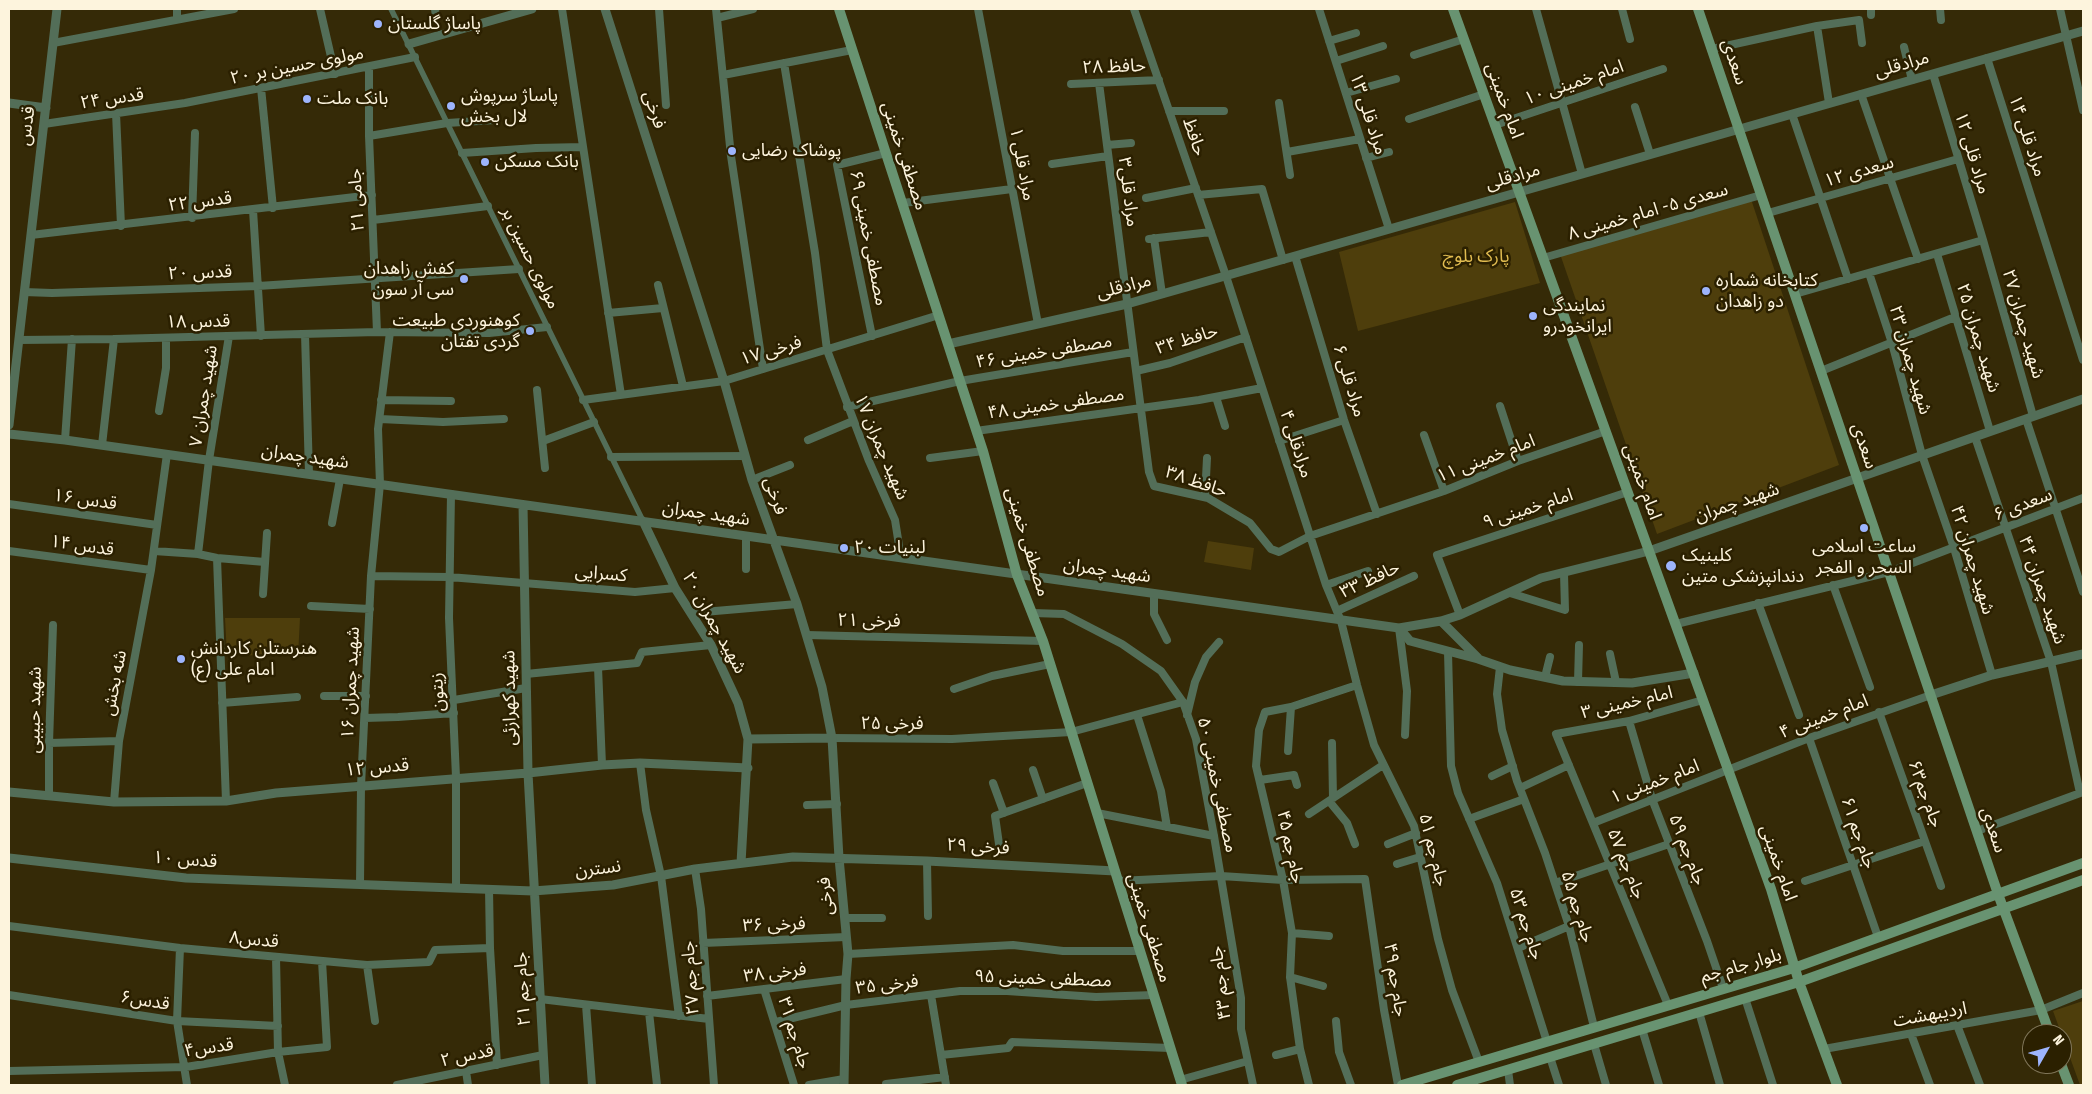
<!DOCTYPE html>
<meta charset="utf-8">
<style>
body{margin:0}
#map{position:relative;width:2092px;height:1094px;overflow:hidden;background:#352a07;font-family:"Fira Sans Condensed",sans-serif}
canvas{display:block}
.frame{position:absolute;inset:0;border:10px solid #fdf4dd;pointer-events:none}
.north{position:absolute;left:2022px;top:1024px;width:50px;height:50px;box-sizing:border-box;background:#2b2000;border:1px solid #7f7558;border-radius:50%;rotate:52deg;font-size:14px;font-weight:700;line-height:20px;text-align:center;color:#fdf4dd}
.north::after{content:'';display:block;margin:auto;width:18px;height:22px;background:#9db4fd;clip-path:polygon(50% 0,100% 100%,50% 72%,0 100%)}
</style>
<div id="map">
<canvas width="2092" height="1094"></canvas>
<div class="frame"></div>
<div class="north">N</div>
</div>
<script>
const ctx = document.querySelector('canvas').getContext('2d');
ctx.lineJoin = 'round';
function fill(path, color) {
  ctx.fillStyle = color;
  ctx.fill(path, 'evenodd');
}
function toPath(rows) {
  const path = new Path2D();
  for (const r of rows) {
    path.moveTo(r[0], r[1]);
    for (let i = 2; i < r.length; i += 2) path.lineTo(r[i], r[i + 1]);
  }
  return path;
}
function trace(path, color, width, dash) {
  ctx.strokeStyle = color;
  ctx.lineWidth = width;
  ctx.lineCap = dash ? 'butt' : 'round';
  ctx.setLineDash(dash || []);
  ctx.stroke(path);
}
function label(font, color, halo, rows, align = 'center') {
  ctx.font = font + ' "Fira Sans Condensed","Noto Sans Arabic",sans-serif';
  ctx.lineWidth = 5;
  ctx.setLineDash([]);
  ctx.textBaseline = 'middle';
  ctx.strokeStyle = halo;
  ctx.fillStyle = color;
  for (const [text, x, y, turn = 0] of rows) {
    ctx.save();
    ctx.translate(x, y);
    ctx.rotate((+turn || 0) * Math.PI / 180);
    ctx.textAlign = isNaN(turn) ? turn : align;
    if (halo) ctx.strokeText(text, 0, 0);
    ctx.fillText(text, 0, 0);
    ctx.restore();
  }
}
fill(toPath([
 [1750,196,1839,465,1657,534,1559,251],
 [1515,202,1540,283,1358,331,1339,252],
 [1208,541,1254,548,1251,570,1204,562],
 [225,618,300,618,298,656,227,655],
 [2083,1001,2083,1085,2080,1085,2053,1011]
]), '#4e3e0c');
trace(toPath([
 [391,9,643,521]
]), '#536e58', 5.5);
trace(toPath([
 [177,9,177,19],
 [320,9,335,74],
 [435,9,436,17],
 [562,9,621,395],
 [659,9,666,105],
 [716,9,731,156,763,369],
 [978,9,1038,324],
 [1134,9,1226,276,1326,585,1341,621,1357,685,1374,745,1414,826,1438,939,1452,990,1479,1062],
 [1319,9,1389,229],
 [1536,9,1582,174],
 [1622,9,1630,39],
 [1871,9,1871,15],
 [1940,9,1941,20],
 [2060,9,2083,110],
 [717,18,753,9],
 [1817,26,1859,20,1862,43],
 [1329,41,1356,33],
 [53,43,234,9],
 [1904,47,1912,80],
 [1712,49,1817,26,1829,103],
 [1414,55,1464,39],
 [1987,58,2083,360],
 [1336,61,1383,46],
 [784,63,815,253,827,350,869,461,895,520,901,558],
 [369,67,369,136,377,332],
 [1933,74,1983,240,2033,416],
 [723,75,852,50],
 [1099,83,1149,472,1154,486,1208,498,1250,523,1271,549,1279,552,1310,536,1444,491,1518,461,1606,431],
 [1071,84,1159,80],
 [261,88,273,208],
 [1346,93,1396,79],
 [1861,94,1918,259],
 [1279,103,1290,175],
 [1635,107,1650,154],
 [1169,111,1224,111],
 [116,113,121,226],
 [1792,114,1848,279],
 [1409,119,1484,94],
 [44,124,185,103,415,57],
 [1495,125,1663,69],
 [369,136,447,123,495,120],
 [1107,145,1131,143],
 [1287,152,1360,139],
 [462,153,536,148,583,147],
 [1366,158,1389,152],
 [1052,164,1108,156],
 [1198,195,1262,189,1283,260],
 [1146,198,1196,188],
 [903,203,1012,189],
 [253,210,261,336],
 [1768,213,1958,159],
 [192,218,195,133],
 [373,220,488,206],
 [31,235,372,195],
 [1154,238,1162,294],
 [1149,239,1211,232],
 [1937,254,1990,431],
 [1295,256,1344,420,1377,514],
 [1543,258,1761,195],
 [1869,273,1892,343,1922,455,1954,548,1992,675],
 [658,285,683,386],
 [24,292,52,293,258,286,519,269],
 [1795,294,1983,240],
 [608,313,663,308],
 [305,334,309,474],
 [872,336,837,165,886,153],
 [19,340,114,339,377,332,489,333,547,327],
 [1136,371,1170,363,1246,337],
 [1821,371,1955,317],
 [537,390,545,468],
 [1216,397,1225,426],
 [381,400,451,401],
 [583,400,724,381,939,315],
 [1500,406,1518,461],
 [847,407,960,381,1133,352],
 [159,411,166,368,166,338],
 [380,419,443,422,504,419],
 [2026,419,2083,592],
 [976,431,1199,400,1262,388],
 [1424,435,1444,491],
 [1975,437,2051,662,2080,793],
 [65,440,72,339],
 [808,440,853,421],
 [543,441,594,422],
 [1279,441,1344,420],
 [102,445,114,339],
 [611,457,745,456],
 [930,458,983,451],
 [752,480,790,465],
 [451,494,449,618,456,777,456,888],
 [1205,497,1207,458],
 [9,504,157,525],
 [332,523,340,479],
 [9,551,151,570],
 [154,551,198,554,217,558,265,562],
 [198,554,209,460,229,336],
 [217,558,226,801],
 [746,569,746,536],
 [371,576,449,577,635,592,675,588],
 [1326,585,1368,571],
 [1833,585,1870,687],
 [1510,593,1565,610,1564,573],
 [263,594,267,533],
 [1154,594,1154,614,1167,640],
 [1758,603,1799,715],
 [311,606,370,609],
 [1337,611,1414,576],
 [692,613,797,604],
 [1033,613,1064,614,1122,644,1161,671,1183,702,1196,739,1214,836,1241,998,1241,1029,1253,1085],
 [1460,615,1437,555,1628,492],
 [1676,624,1889,572,2083,498],
 [1399,628,1407,691,1405,735],
 [807,635,1043,641],
 [1448,652,1451,766,1458,793,1497,883,1547,1042],
 [1610,654,1616,682],
 [598,667,602,765],
 [1500,667,1497,694,1502,730,1517,781,1545,853,1569,926,1594,1027],
 [526,674,637,663,642,652,711,645],
 [1545,677,1550,657],
 [1578,682,1579,645],
 [954,689,992,676,1050,664],
 [324,696,366,696],
 [454,700,526,688],
 [222,703,297,697],
 [1879,712,1941,886],
 [1137,715,1161,791,1167,827],
 [1187,715,1195,682,1206,657,1219,642],
 [365,718,398,717,454,713],
 [1629,721,1652,799,1707,941,1723,988],
 [832,738,952,739,1071,732,1183,702],
 [1809,738,1878,937],
 [49,743,119,741],
 [1332,743,1333,798],
 [1288,751,1291,707],
 [640,763,646,810,661,876,679,1016],
 [1033,770,1043,799],
 [1492,776,1513,766],
 [1260,780,1294,775,1297,785],
 [993,783,1004,813],
 [1520,788,1569,765],
 [49,796,49,743,53,625],
 [1329,801,1347,823,1355,844],
 [114,802,119,741,151,570,167,454],
 [807,805,837,804],
 [1097,813,1214,836],
 [1309,814,1383,765],
 [1469,819,1524,799],
 [1593,823,1809,738,1931,695],
 [1977,831,2083,792],
 [1388,844,1416,833],
 [1000,851,995,816,1087,783],
 [927,861,928,916],
 [1397,864,1420,857],
 [695,869,701,909,714,1085],
 [1118,881,1221,876,1283,880,1365,879,1384,1010,1398,1085],
 [1805,881,1925,841],
 [1555,883,1669,844],
 [360,884,361,786,371,576,380,484,378,429,390,332],
 [489,889,490,948,497,1065],
 [845,918,882,918],
 [9,926,180,948,367,965,429,962,435,950,490,948],
 [1292,933,1329,936],
 [703,943,846,937],
 [180,948,177,1021,187,1085],
 [1518,948,1569,926],
 [848,954,1013,945,1063,951,1140,951],
 [276,957,278,1052,285,1085],
 [367,965,375,1021],
 [1290,977,1323,986],
 [764,989,794,1085],
 [9,995,177,1021,278,1026],
 [931,995,946,1085],
 [707,996,846,979],
 [1745,998,1773,1085],
 [540,999,709,1019],
 [586,1005,592,1085],
 [1668,1005,1556,734,1629,721,1703,700],
 [649,1012,657,1085],
 [1699,1012,1720,1085],
 [1336,1021,1339,1052,1351,1085],
 [776,1022,846,1005,960,991,1007,991,1096,997,1154,995],
 [1957,1025,1980,1085],
 [1642,1029,1659,1085],
 [1911,1034,1930,1085],
 [1594,1044,1606,1085],
 [1824,1049,2041,1010,2083,993],
 [941,1055,1008,1048,1012,1042,1170,1048],
 [1276,1055,1300,1049],
 [1550,1057,1559,1085],
 [1508,1070,1510,1085],
 [9,1071,186,1067,278,1052,327,1047,322,961],
 [466,1071,468,1085],
 [1180,1080,1248,1061],
 [886,1084,945,1077],
 [397,1085,543,1055],
 [809,1085,844,1079],
 [1309,1085,1300,1049,1290,977,1292,933,1283,880,1256,766,1259,730,1265,712,1291,707,1357,685]
]), '#536e58', 8);
trace(toPath([
 [605,9,724,381,752,480,797,604,822,687,832,738,839,858,848,954,846,979,844,1085],
 [409,44,532,9],
 [9,103,46,108],
 [948,344,1127,304,2083,31],
 [9,425,57,9],
 [9,434,65,440,1399,628,1410,641,1478,659,1510,670,1563,681,1632,683,1694,673],
 [523,505,528,773,545,1085],
 [643,521,675,588,711,645,738,703,748,739,741,863],
 [1441,621,1478,658],
 [1399,628,1441,621,1460,615,1541,578,1649,551,2083,399],
 [1931,695,1992,675,2083,654],
 [748,739,832,738],
 [9,792,114,802,226,801,276,793,528,773,602,765,640,763,748,768],
 [9,858,186,878,533,891,613,885,695,869,793,857,927,861,1115,871]
]), '#536e58', 9);
trace(toPath([
 [839,9,960,381,983,451,1017,575,1043,641,1182,1085],
 [1453,9,1726,764,1771,889,1799,982,1837,1085],
 [1698,9,1998,894,2050,1034],
 [2061,1064,2069,1085],
 [1402,1085,1794,968,2083,863],
 [1457,1085,1799,982,2083,880]
]), '#689371', 10);
for (const [x, y, r, color] of [
 [378,24,5,"#9db4fd"],
 [307,99,5,"#9db4fd"],
 [451,106,5,"#9db4fd"],
 [732,151,5,"#9db4fd"],
 [485,162,5,"#9db4fd"],
 [464,279,5,"#9db4fd"],
 [1706,291,5,"#9db4fd"],
 [1533,316,5,"#9db4fd"],
 [530,331,5,"#9db4fd"],
 [1864,528,5,"#9db4fd"],
 [844,548,5,"#9db4fd"],
 [1671,566,6,"#9db4fd"],
 [181,659,5,"#9db4fd"]
]) {
  const dot = new Path2D();
  dot.arc(x, y, r, 0, 2 * Math.PI);
  ctx.fillStyle = color;
  ctx.fill(dot);
  trace(dot, '#2b2000', 2);
}
label('18px', '#fdf4dd', '#2b2000', [
 ["پاساژ گلستان",388,24],
 ["پاساژ سرپوش",461,96],
 ["لال بخش",461,117],
 ["بانک ملت",317,99],
 ["پوشاک رضایی",742,151],
 ["بانک مسکن",495,162],
 ["کفش زاهدان",454,269,"right"],
 ["سی آر سون",454,290,"right"],
 ["کتابخانه شماره",1716,281],
 ["دو زاهدان",1716,302],
 ["نمایندگی",1543,306],
 ["ایرانخودرو",1543,327],
 ["کوهنوردی طبیعت",520,321,"right"],
 ["گردی تفتان",520,342,"right"],
 ["ساعت اسلامی",1864,547,"center"],
 ["السحر و الفجر",1864,568,"center"],
 ["لبنیات ۲۰",854,548],
 ["کلینیک",1682,556],
 ["دندانپزشکی متین",1682,577],
 ["هنرستلن کاردانش",191,649],
 ["امام علی (ع)",191,670]
], 'left');
label('18px', '#fdf4dd', '#2b2000', [
 ["سعدی",1734,62,71],
 ["مرادقلی",1902,65,-16],
 ["مولوی حسین بر ۲۰",297,66,-11],
 ["حافظ ۲۸",1114,67,-2],
 ["امام خمینی ۱۰",1574,83,-19],
 ["قدس ۲۴",112,99,-8],
 ["امام خمینی",1504,101,70],
 ["فرخی",654,110,72],
 ["مراد قلی ۱۳",1368,114,72],
 ["قدس",27,126,-83],
 ["مراد قلی ۱۴",2027,136,72],
 ["حافظ",1194,137,71],
 ["مراد قلی ۱۲",1972,153,73],
 ["مصطفی خمینی",904,156,72],
 ["مراد قلی ۱",1022,164,79],
 ["سعدی ۱۲",1859,172,-16],
 ["مرادقلی",1513,177,-16],
 ["مراد قلی۳",1128,192,83],
 ["جامی ۲۱",357,200,-93],
 ["قدس ۲۲",200,202,-7],
 ["سعدی ۵- امام خمینی ۸",1648,212,-16],
 ["مصطفی خمینی ۶۹",868,238,79],
 ["مولوی حسین بر",530,258,64],
 ["قدس ۲۰",200,273,-2],
 ["مرادقلی",1124,287,-14],
 ["قدس ۱۸",198,322,-1],
 ["شهید چمران ۲۷",2023,324,74],
 ["شهید چمران ۲۵",1978,338,73],
 ["حافظ ۳۴",1187,340,-17],
 ["فرخی ۱۷",771,351,-17],
 ["مصطفی خمینی ۴۶",1044,352,-9],
 ["شهید چمران ۲۳",1910,360,74],
 ["مراد قلی ۶",1349,381,73],
 ["شهید چمران ۷",204,396,-81],
 ["مصطفی خمینی ۴۸",1056,404,-8],
 ["مرادقلی ۴",1296,444,72],
 ["سعدی",1864,446,71],
 ["شهید چمران ۱۷",881,447,67],
 ["شهید چمران",305,457,8],
 ["امام خمینی ۱۱",1486,459,-21],
 ["حافظ ۳۸",1196,482,19],
 ["امام خمینی",1642,482,70],
 ["فرخی",775,496,71],
 ["قدس ۱۶",85,500,8],
 ["شهید چمران",1737,503,-19],
 ["سعدی ۶",2023,505,-21],
 ["امام خمینی ۹",1528,509,-18],
 ["شهید چمران",706,514,8],
 ["مصطفی خمینی",1027,542,73],
 ["قدس ۱۴",82,546,8],
 ["شهید چمران ۴۲",1972,560,73],
 ["شهید چمران",1107,571,8],
 ["کسرایی",601,574,5],
 ["حافظ ۳۳",1370,580,-25],
 ["شهید چمران ۴۴",2042,590,71],
 ["فرخی ۲۱",869,621,1],
 ["شهید چمران ۲۰",714,623,61],
 ["شه بخش",115,683,-79],
 ["شهید چمران ۱۶",351,683,-87],
 ["زیتون",438,692,-93],
 ["شهید کهرازئی",510,698,-91],
 ["امام خمینی ۳",1627,703,-13],
 ["شهید حبیبی",35,710,-89],
 ["امام خمینی ۴",1824,717,-21],
 ["فرخی ۲۵",892,724],
 ["قدس ۱۲",377,768,-5],
 ["امام خمینی ۱",1655,782,-21],
 ["مصطفی خمینی ۵۰",1217,785,78],
 ["جام جم۶۳",1925,794,70],
 ["سعدی",1993,830,71],
 ["جام جم ۶۱",1858,833,71],
 ["فرخی ۲۹",978,847,3],
 ["جام جم ۴۵",1290,847,78],
 ["جام جم ۵۱",1433,850,76],
 ["جام جم ۵۹",1687,850,69],
 ["قدس ۱۰",185,860,4],
 ["امام خمینی",1778,863,71],
 ["جام جم ۵۷",1626,864,68],
 ["نسترن",598,869,-7],
 ["فرخی",826,896,-95],
 ["جام جم ۵۵",1577,907,73],
 ["جام جم ۵۳",1526,924,72],
 ["فرخی ۳۶",774,925,-2],
 ["مصطفی خمینی",1149,928,73],
 ["قدس۸",254,940,5],
 ["بلوار جام جم",1741,966,-16],
 ["فرخی ۳۸",775,973,-7],
 ["جام جم ۲۷",691,978,-94],
 ["مصطفی خمینی ۹۵",1043,979,2],
 ["جام جم ۴۹",1395,980,81],
 ["جام جم ۴۳",1221,983,-97],
 ["فرخی ۳۵",887,985,-7],
 ["جام جم ۲۱",523,989,-93],
 ["قدس۶",145,1001,9],
 ["اردیبهشت",1930,1015,-10],
 ["جام جم ۳۱",794,1033,73],
 ["قدس۴",209,1048,-8],
 ["قدس ۲",467,1056,-12]
]);
label('18px', '#e1bc50', '#2b2000', [
 ["پارک بلوچ",1476,257]
]);
</script>
